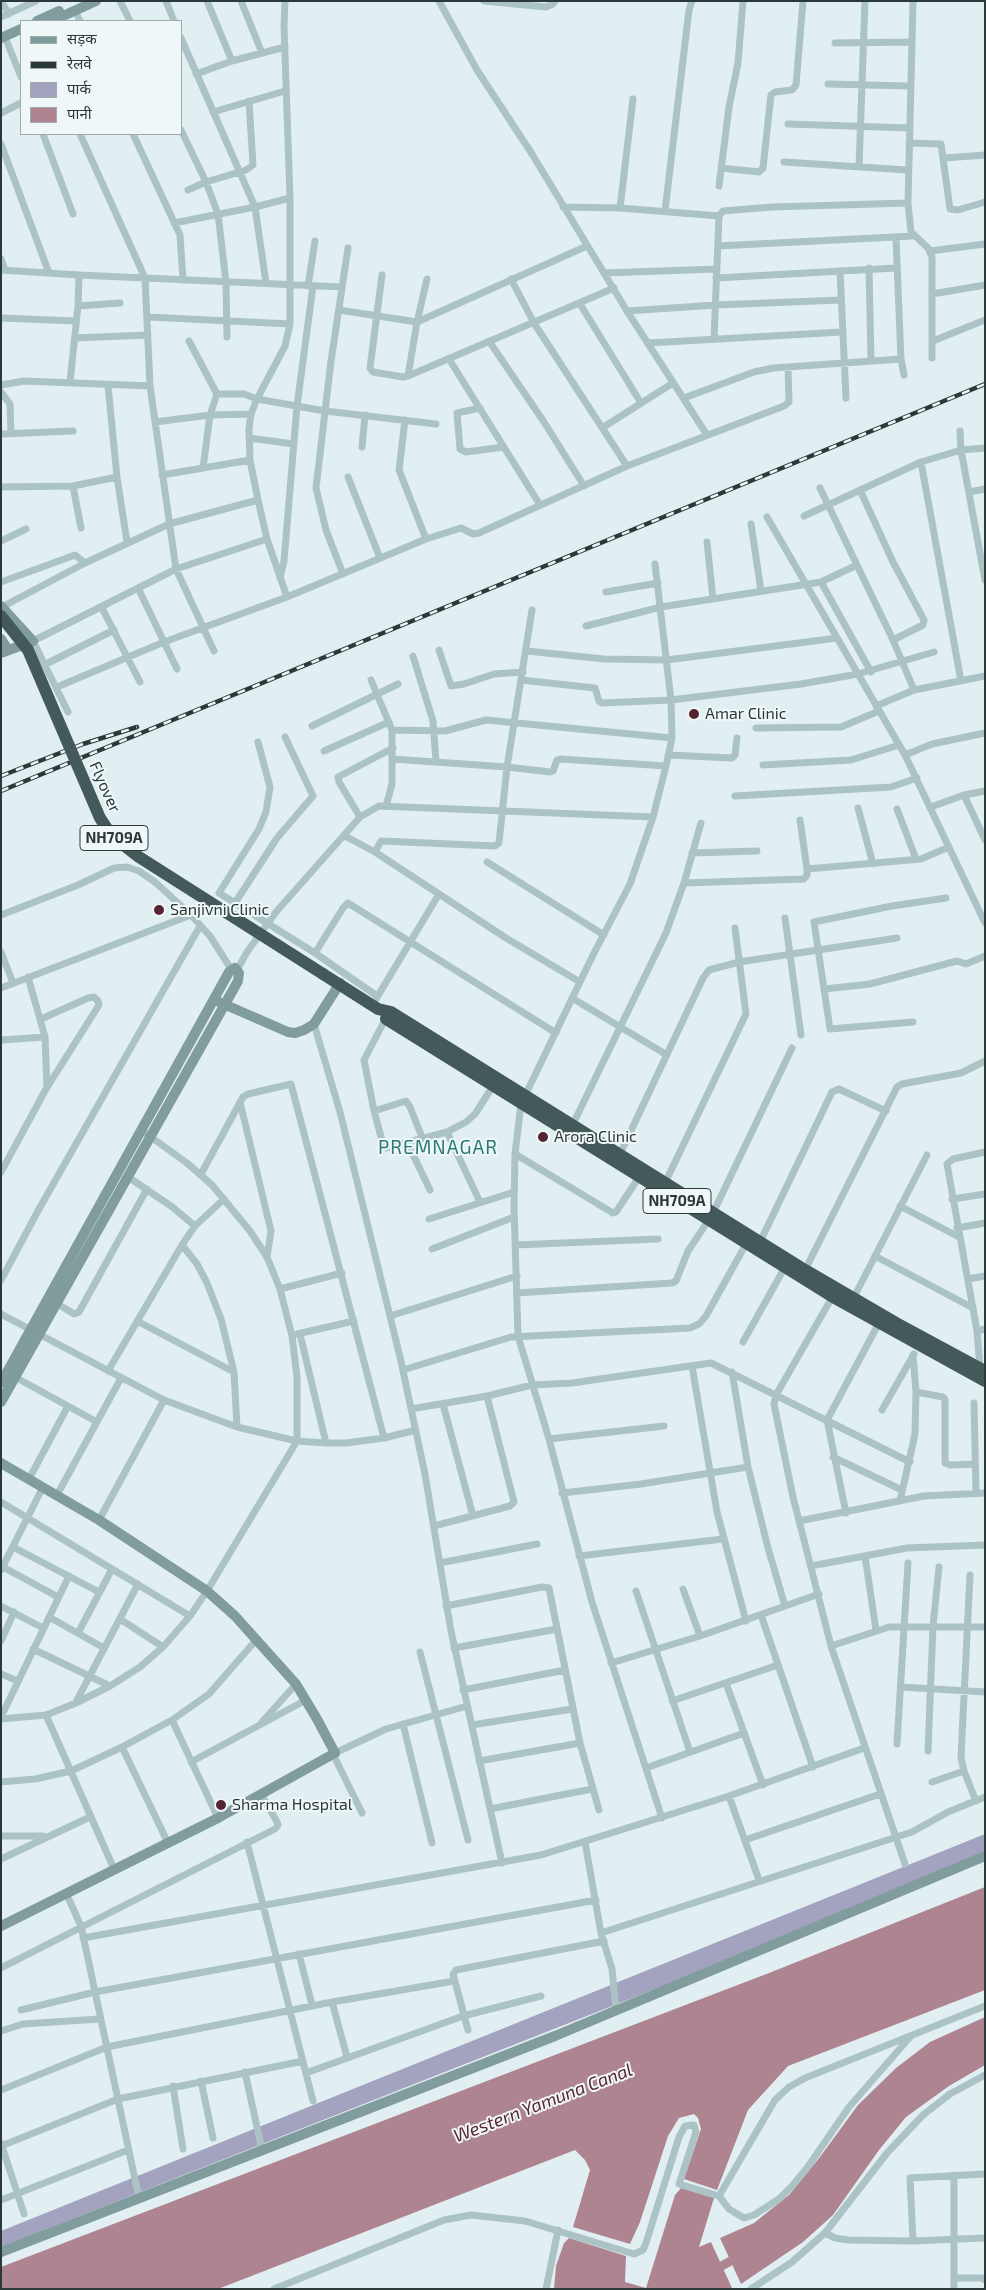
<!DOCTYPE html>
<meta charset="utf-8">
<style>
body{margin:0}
#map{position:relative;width:986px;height:2290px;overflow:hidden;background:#e2eff2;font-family:"Exo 2","Noto Sans Devanagari",sans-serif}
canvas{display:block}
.frame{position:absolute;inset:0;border:2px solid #2c3939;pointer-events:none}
.legend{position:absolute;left:20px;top:20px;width:162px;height:115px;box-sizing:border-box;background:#eff7f9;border:1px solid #a1abac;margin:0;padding:6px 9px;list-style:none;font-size:15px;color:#2c3939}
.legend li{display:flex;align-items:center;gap:10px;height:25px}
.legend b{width:25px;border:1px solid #a1abac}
</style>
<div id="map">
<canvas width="986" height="2290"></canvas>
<div class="frame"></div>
<ul class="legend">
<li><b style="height:6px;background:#809c9d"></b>सड़क</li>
<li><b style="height:6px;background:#2c3939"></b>रेलवे</li>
<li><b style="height:14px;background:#a3a3c0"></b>पार्क</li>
<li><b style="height:14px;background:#ad848f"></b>पानी</li>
</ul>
</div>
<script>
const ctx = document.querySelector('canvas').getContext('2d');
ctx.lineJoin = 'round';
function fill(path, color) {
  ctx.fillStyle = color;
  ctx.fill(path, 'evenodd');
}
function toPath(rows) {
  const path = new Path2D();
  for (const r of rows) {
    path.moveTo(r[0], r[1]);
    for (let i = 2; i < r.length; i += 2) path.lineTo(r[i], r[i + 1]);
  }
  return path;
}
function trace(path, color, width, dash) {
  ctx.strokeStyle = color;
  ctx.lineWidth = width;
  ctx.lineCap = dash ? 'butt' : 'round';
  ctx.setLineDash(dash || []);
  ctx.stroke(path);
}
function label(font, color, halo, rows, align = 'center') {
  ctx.font = font + ' "Exo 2",sans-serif';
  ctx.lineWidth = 4;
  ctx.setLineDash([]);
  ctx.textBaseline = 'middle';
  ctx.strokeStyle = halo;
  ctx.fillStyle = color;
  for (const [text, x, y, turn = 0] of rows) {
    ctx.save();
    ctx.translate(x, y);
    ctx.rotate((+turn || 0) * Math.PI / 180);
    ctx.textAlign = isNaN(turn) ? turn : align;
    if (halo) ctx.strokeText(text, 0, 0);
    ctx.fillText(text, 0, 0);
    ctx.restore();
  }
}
fill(toPath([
 [985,1834,985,1859,1,2247,1,2231]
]), '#a3a3c0');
fill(toPath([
 [985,1887,985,1990,788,2066,748,2110,717,2190,684,2179,701,2129,698,2118,694,2114,679,2118,668,2136,640,2222,630,2244,573,2227,590,2170,585,2160,575,2150,218,2289,1,2289,1,2267,769,1973],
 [985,2017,985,2065,949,2086,906,2117,879,2150,833,2215,803,2242,741,2284,720,2238,754,2223,789,2195,820,2157,858,2105,896,2068,930,2042],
 [681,2188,714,2198,699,2247,711,2242,732,2288,554,2289,556,2266,564,2243,569,2238,626,2256,625,2282,646,2288,675,2195]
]), '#ad848f');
trace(toPath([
 [714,2270,740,2256]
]), '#ad848f', 9);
trace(toPath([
 [1,1,9,14],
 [120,1,130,21],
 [166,1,174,21],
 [207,1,232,61],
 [241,1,262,53],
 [285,1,284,26,290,198,290,324,285,346,257,399,251,414,249,429,250,460,258,500,267,539,287,597],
 [439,1,477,70,532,154,627,311,707,435],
 [484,1,546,7,553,4,555,1],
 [913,1,908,203,911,232,928,248,932,257,932,358],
 [75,11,80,21],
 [1,17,36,1],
 [181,38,255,207,266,283],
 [7,42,21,77],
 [835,43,911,42],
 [196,74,232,61,285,47],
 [828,84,909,86],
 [213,112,285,91],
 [1,113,21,103],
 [788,124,910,128],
 [181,130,206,182,218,214,226,282,227,337],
 [43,134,73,214],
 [80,134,145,278,150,386,176,569,214,651],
 [133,134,180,235,183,280],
 [909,143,941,144,950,209,958,210,985,202],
 [1,144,49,273],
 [944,158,985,155],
 [784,162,907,170],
 [859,167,865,1],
 [721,168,759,172,763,168,771,95,775,92,792,90,796,85,803,1],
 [719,186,729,107,738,63,743,1],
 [188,190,206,182,246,170,253,165,249,101],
 [563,207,620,208,719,216],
 [620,208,633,99],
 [665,211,689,10,692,1],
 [174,223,255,207,290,198],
 [896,238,901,359,904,375],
 [718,246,913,236],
 [930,251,985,244],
 [1,259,5,270],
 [869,268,871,361],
 [1,270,79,275,342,287],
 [840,271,846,398],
 [604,273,717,269],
 [382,275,370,368,373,372,403,377,408,376,614,288],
 [716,278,896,268],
 [511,279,534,323,627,466],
 [308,286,315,241],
 [932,294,985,285],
 [580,304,641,403],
 [78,306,120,303],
 [339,310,417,322,587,246],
 [627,311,716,305,840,300],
 [149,317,290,324],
 [1,318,76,321],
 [75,338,148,335],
 [714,339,719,216,723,211,772,207,908,203],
 [189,341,217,394,210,415,203,468],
 [489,341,544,422,584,486],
 [933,341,985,320],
 [648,343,842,332],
 [449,359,540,505],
 [408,376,417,322,427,279],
 [70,382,78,306,79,275],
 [1,385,24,381,150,386],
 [108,386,117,477,127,542],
 [1,392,10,404,11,433],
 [217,394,244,394,257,399,325,411,436,424],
 [684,398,754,372,773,368,901,359],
 [480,408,457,413,460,449,466,452,504,447],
 [405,420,399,470,426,539],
 [155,422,210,415,251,414],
 [602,428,673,383],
 [960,431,961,450,985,580],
 [1,434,73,431],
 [249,438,294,444],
 [362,447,365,415],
 [921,462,961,681],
 [162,475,250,460],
 [348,477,380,558],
 [73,486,81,528],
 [1,487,73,486,117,477],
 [820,488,893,640,914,690],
 [860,490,893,562,924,620,923,625,893,640],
 [969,492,985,489],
 [804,516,921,462,961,450,985,448],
 [767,517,905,755,985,923],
 [751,524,761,591],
 [1,541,26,529],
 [707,542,713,599],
 [655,564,671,700,672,738,666,766,653,817,630,884,594,953,521,1104,515,1154,514,1207,518,1336,549,1439,592,1602,662,1818],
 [343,574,326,530,316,488,331,361,348,248],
 [280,578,284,561,297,406,313,286],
 [1,582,75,555,85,563],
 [821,582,871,672],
 [138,588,177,669],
 [606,592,658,583],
 [2,607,85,563,169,524,258,500],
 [102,608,140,682],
 [586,626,661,607,821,582,857,565],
 [439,650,451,686,464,684,494,674,523,672],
 [527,651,604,659,667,660,837,638],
 [413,656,433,721,436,761],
 [46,664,114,630],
 [371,680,392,730,392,784,386,806],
 [521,680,595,688,599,701,602,703,671,700,801,684,858,674,934,652],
 [57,687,164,642,287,597,426,539,461,528,473,534,479,533,627,466,784,406,789,402,788,367],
 [876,706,914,690,985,676],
 [68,712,33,641,176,569,267,539],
 [312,726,398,684],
 [756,728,841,727,879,711],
 [392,730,445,731,486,720,672,738],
 [258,742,270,787,266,812,259,829,219,893,315,953,377,996],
 [324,751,389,722],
 [668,755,732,758,735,755,737,738],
 [905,755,932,744,985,733],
 [392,759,507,767,550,772,553,771,557,760,560,759,666,766],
 [763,765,851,760,899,745],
 [964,795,985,840],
 [735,796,891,787,917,778],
 [931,807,964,795,985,791],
 [858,808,873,864],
 [897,809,916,859],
 [360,817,339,782,338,777,393,748],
 [345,836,375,852,506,938,580,982],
 [375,852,381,841,495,846,499,843,507,767,532,610],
 [692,853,757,851],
 [487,862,604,935],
 [807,869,921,859,949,847],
 [684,883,804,879,807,875,807,869,800,820],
 [235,903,277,838,313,796,285,737],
 [1,915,78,885,114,868,127,867,139,871,155,882,191,915,210,936,231,969],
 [785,918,801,1035],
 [1,952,13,983],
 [315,953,343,908,348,903,556,1033],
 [237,970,247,952,276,912,360,817,379,806,653,817],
 [28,977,45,1037,47,1087],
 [1,988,191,915],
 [825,989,870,984,957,961,966,964,985,956],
 [572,998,667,1055],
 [376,999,439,894],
 [387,1016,364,1060,374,1111,383,1144,386,1148,447,1132,466,1122,475,1114,493,1086],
 [913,1022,830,1029,814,922,892,906,946,898],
 [314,1024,340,1112,400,1357,425,1474,451,1631,502,1863],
 [1,1040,45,1037],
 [240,1102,271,1231,267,1257],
 [374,1111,406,1101,410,1107,422,1137],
 [572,1126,666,933,684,883,701,823],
 [447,1132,480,1202],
 [407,1142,430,1190],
 [515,1154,613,1213,616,1212,639,1177],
 [620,1154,703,978,709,970,739,962,897,938],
 [1,1172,46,1089,99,1005,98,1001,94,997,88,998,41,1019],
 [201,1174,243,1097,248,1094,291,1084,384,1438],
 [128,1177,171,1206,195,1226],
 [665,1183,746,1014,735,928],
 [952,1199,985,1194],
 [900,1206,959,1237],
 [713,1213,792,1048],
 [429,1219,514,1192],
 [957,1228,985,1223],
 [760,1242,832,1092,839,1089,886,1111],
 [182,1245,197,1264,207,1283,221,1319,234,1372,237,1427],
 [515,1245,658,1239],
 [432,1249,514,1217],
 [875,1256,973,1308],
 [805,1270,897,1087,902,1084,961,1073,985,1061],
 [968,1279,985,1276],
 [1,1280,39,1209,200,926],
 [280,1289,342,1273],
 [517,1293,672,1283,676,1281,688,1251,708,1221],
 [834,1294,776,1395,774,1404,793,1497,831,1646,905,1864],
 [853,1299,927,1155],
 [56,1303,74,1314,79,1312,147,1189],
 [1,1314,164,1400,237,1427,297,1441,326,1443,346,1443,384,1438,416,1430],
 [390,1316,517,1276],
 [137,1321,234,1372],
 [977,1331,985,1329],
 [297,1334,354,1321],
 [300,1334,326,1443],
 [743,1342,785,1267],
 [692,1366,717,1512,746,1621],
 [980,1368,977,1331,947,1164,953,1159,985,1152],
 [403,1370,511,1337,690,1328,699,1324,706,1316,746,1244],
 [108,1371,182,1245,195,1226,224,1199],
 [732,1372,748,1467,768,1548,785,1606],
 [15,1377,97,1422],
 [916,1392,943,1397,945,1400,945,1463,950,1465,975,1464],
 [974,1403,976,1493],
 [443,1404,473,1516],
 [411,1409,487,1396,532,1385,572,1383,711,1363,910,1462],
 [882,1410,914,1354],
 [549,1439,664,1426],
 [833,1457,902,1490],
 [29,1479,68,1406],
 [562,1493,641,1484,748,1467],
 [57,1495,121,1378],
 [900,1501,915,1434,916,1392,913,1355],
 [1,1502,190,1616],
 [846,1513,827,1420,879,1323],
 [99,1520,164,1400],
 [799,1521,924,1496,985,1493],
 [434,1526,510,1506,514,1502,487,1396],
 [13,1547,99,1592],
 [579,1556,723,1539],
 [865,1556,876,1630],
 [440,1563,537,1544],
 [811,1566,907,1548,985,1545],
 [3,1567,58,1597],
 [1,1570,43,1487],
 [970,1575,961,1757,964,1771,976,1801],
 [683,1589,700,1636],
 [636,1591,690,1752],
 [1,1606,43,1628],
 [446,1606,542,1587,549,1588,580,1743,599,1810],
 [761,1615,813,1767],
 [49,1617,104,1648],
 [120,1619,163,1647],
 [78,1633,112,1569],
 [1,1641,14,1612],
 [831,1646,889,1627,985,1627],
 [454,1648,557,1629],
 [33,1649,110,1686],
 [420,1652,468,1840],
 [611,1663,700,1636,819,1594],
 [1,1674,18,1681],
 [726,1683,763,1785],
 [901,1687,985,1692],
 [463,1690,565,1670],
 [672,1701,778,1665],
 [76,1702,138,1584],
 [46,1715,114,1869],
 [1,1717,69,1576],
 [1,1719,46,1715,76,1703,110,1686,140,1667,163,1647,190,1616,207,1591,297,1441,297,1377,292,1336,280,1289,267,1257,250,1231,212,1185,187,1163,141,1130],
 [172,1720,218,1818],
 [262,1722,296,1684],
 [403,1724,432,1843],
 [472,1725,572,1709],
 [897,1744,908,1563],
 [122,1747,168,1843],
 [928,1751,933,1626,939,1567],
 [335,1753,386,1729,467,1706],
 [334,1756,362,1813],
 [479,1761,580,1743],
 [191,1762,306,1700],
 [646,1768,744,1733],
 [1,1782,35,1779,71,1771,122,1747,172,1720,209,1694,257,1639],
 [932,1782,964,1771],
 [729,1796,759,1880],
 [490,1809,592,1789],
 [1,1836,43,1836],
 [745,1840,880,1794],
 [247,1842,313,2101],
 [585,1842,601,1933,612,1969,616,2010],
 [1,1859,90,1817],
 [66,1893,81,1926,139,2198],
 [601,1933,912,1832,948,1812,985,1797],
 [83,1938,541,1855,729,1796,864,1748],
 [299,1954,312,2005],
 [1,1968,275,1829,278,1825,277,1822,261,1794],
 [332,2002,347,2057],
 [21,2010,95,1992,596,1900],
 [468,2030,453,1974,456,1970,604,1941],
 [1,2031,23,2024,100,2019],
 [245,2072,262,2150],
 [306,2073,463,2016,541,1996],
 [201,2081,213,2138],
 [173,2086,183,2149],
 [1,2090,107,2047,332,2002,454,1981],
 [1,2143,24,2214],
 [1,2146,118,2099,303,2061],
 [719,2196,729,2209,744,2218,754,2215,779,2199,792,2186,807,2168,849,2107,911,2036],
 [1,2200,128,2150],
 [825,2233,835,2238,849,2240,913,2241,985,2238],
 [913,2241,910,2178,985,2174],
 [954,2278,982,2278,985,2280],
 [274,2289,444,2220,471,2215,525,2221,634,2254,643,2250,646,2243,679,2137,685,2126,694,2125,696,2132,679,2184,719,2196,775,2100,789,2087,805,2078,985,2006],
 [546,2289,558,2230],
 [751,2289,792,2262,825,2233,887,2153,923,2115,950,2094,985,2075],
 [954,2289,954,2175]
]), '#acc3c6', 7);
trace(toPath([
 [37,21,59,11],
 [52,21,96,1],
 [1,38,21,29],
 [1,606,33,641,1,653],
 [1,639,8,650],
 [219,1002,288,1032,295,1033,304,1030,314,1024,340,983],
 [1,1383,229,972,235,968,239,973,238,981,1,1402],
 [1,1463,99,1520,207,1591,235,1616,296,1684,317,1719,335,1753,218,1818,1,1926],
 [1,2252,555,2036,985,1856]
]), '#809c9d', 10);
trace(toPath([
 [323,974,378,1009,391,1012,805,1270,896,1323,985,1371],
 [386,1019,833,1297,985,1381]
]), '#445959', 12);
const rail = toPath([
 [1,776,83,744,137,727],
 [1,791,985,384]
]);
trace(rail, '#2c3939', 4.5);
trace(rail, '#eff7f9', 2.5, [8]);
trace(toPath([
 [1,616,28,650,100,818,112,836,139,857,323,974]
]), '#445959', 12);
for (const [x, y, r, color] of [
 [694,714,6,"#572532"],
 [159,910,6,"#572532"],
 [543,1137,6,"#572532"],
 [221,1805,6,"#572532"]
]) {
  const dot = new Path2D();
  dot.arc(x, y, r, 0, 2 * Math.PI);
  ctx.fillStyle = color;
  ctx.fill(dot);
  trace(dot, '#eff7f9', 2);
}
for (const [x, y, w] of [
 [114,838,68],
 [677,1201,68]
]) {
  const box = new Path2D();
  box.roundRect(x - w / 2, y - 12.5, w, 25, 4);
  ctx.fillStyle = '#eff7f9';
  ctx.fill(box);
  trace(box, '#2c3939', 1);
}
label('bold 15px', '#2c3939', null, [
 ["NH709A",114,838],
 ["NH709A",677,1201]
]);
label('16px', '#2c3939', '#eff7f9', [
 ["Amar Clinic",705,714],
 ["Sanjivni Clinic",170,910],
 ["Arora Clinic",554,1137],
 ["Sharma Hospital",232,1805]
], 'left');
label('16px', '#2c3939', '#eff7f9', [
 ["Flyover",105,787,66]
]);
label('italic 18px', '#572532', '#eff7f9', [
 ["Western Yamuna Canal",543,2103,-21]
]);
ctx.letterSpacing = '1px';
label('19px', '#2b7b75', '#eff7f9', [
 ["PREMNAGAR",438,1148]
]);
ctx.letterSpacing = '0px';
</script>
